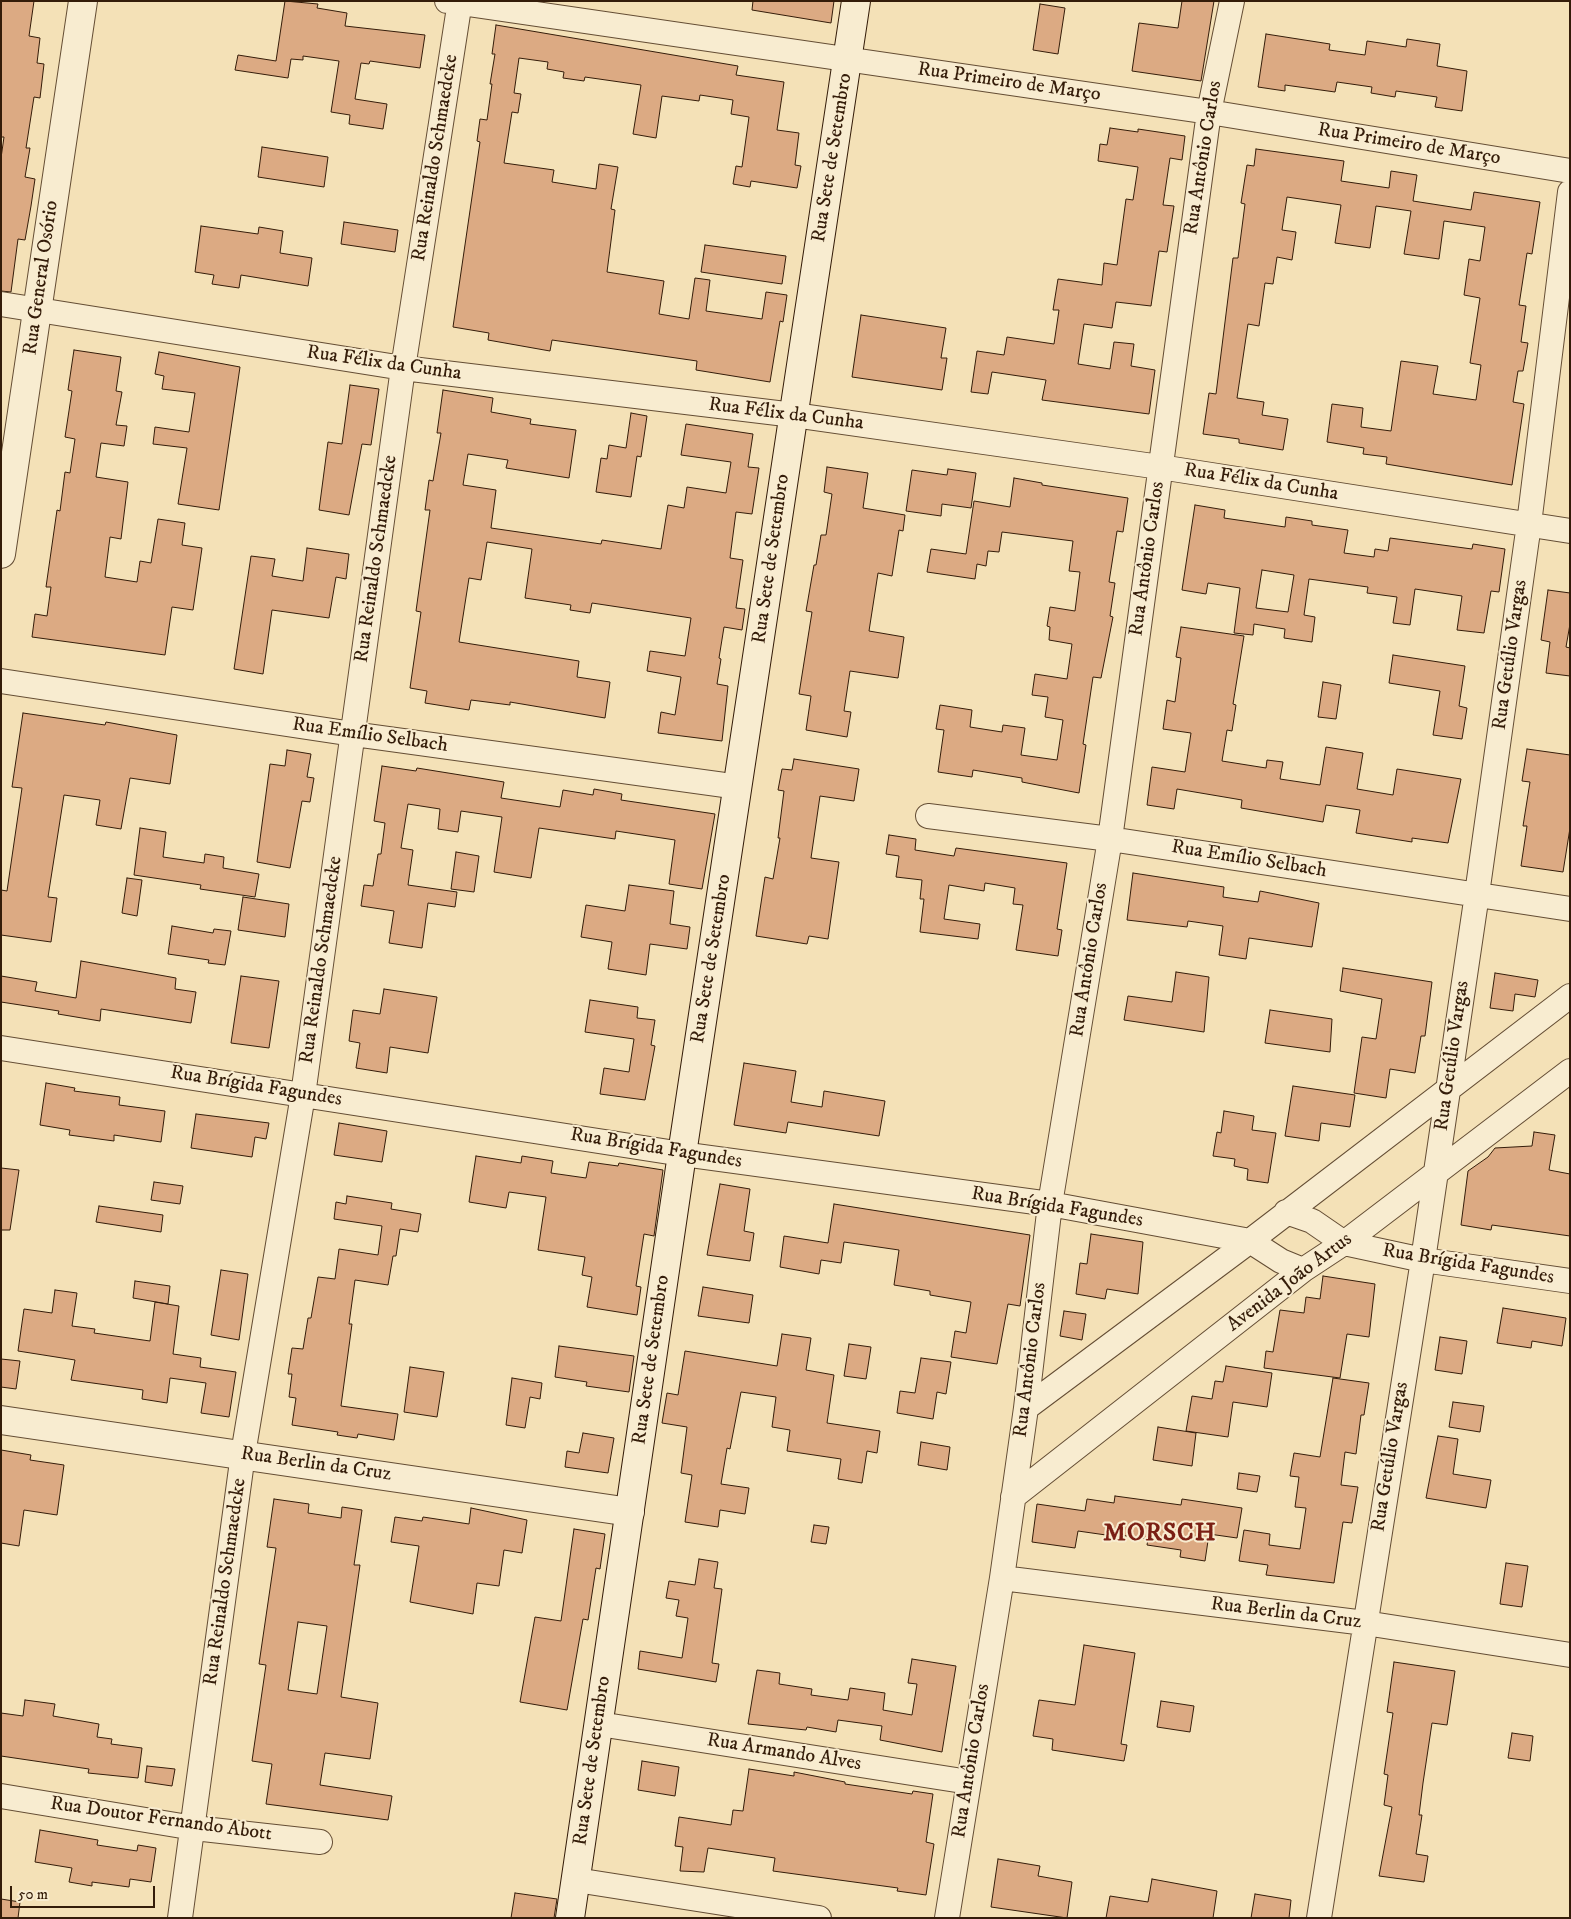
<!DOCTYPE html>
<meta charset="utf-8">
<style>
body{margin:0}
#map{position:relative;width:1571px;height:1919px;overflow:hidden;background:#f4e1b7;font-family:"IM FELL DW Pica",serif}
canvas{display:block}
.frame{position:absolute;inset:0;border:2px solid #341c09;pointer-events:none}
.scale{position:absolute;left:10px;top:1886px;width:145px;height:22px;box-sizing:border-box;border:2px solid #341c09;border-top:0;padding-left:6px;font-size:15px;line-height:18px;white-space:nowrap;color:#341c09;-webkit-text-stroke:4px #f8ecd0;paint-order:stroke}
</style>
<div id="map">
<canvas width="1571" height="1919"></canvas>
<div class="frame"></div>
<div class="scale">50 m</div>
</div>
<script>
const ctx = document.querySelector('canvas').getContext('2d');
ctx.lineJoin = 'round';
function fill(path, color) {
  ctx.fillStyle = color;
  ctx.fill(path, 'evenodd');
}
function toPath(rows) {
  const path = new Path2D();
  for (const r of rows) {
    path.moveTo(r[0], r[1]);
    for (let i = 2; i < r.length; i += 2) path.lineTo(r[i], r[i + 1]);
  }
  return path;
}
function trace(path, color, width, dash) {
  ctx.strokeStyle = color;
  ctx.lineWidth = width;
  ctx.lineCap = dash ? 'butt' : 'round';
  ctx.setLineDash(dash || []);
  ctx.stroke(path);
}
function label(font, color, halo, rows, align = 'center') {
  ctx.font = font + ' "IM FELL DW Pica",serif';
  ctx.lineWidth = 4;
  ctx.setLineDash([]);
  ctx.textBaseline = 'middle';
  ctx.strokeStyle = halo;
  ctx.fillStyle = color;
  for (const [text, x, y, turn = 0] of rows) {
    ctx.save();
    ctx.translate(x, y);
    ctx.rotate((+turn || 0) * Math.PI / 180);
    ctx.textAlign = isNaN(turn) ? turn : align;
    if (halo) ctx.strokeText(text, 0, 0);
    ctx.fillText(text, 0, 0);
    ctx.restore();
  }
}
const building = toPath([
 [1,1,34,1,29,36,40,38,37,63,44,64,40,98,34,97,26,148,30,148,25,177,35,179,31,206,25,240,18,239,11,292,1,291,1,158,4,137,1,137,1,1],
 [285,1,318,4,317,8,347,13,345,26,425,35,420,68,370,61,369,64,361,63,355,99,387,104,383,129,349,124,350,115,331,112,339,61,303,56,303,60,291,59,288,78,235,70,238,55,276,61,285,1],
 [753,1,834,1,831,23,752,10,753,1],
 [1182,1,1214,1,1201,81,1132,71,1139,23,1178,28,1182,1],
 [1040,4,1065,8,1058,54,1033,50,1040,4],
 [496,25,738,66,736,75,784,82,777,130,799,133,795,165,801,166,797,188,751,181,750,187,733,184,736,166,742,167,749,117,731,114,733,100,700,95,699,101,662,96,656,138,633,134,641,85,585,77,584,81,563,78,564,72,547,69,548,62,519,58,514,93,521,94,518,113,512,112,504,163,554,170,552,182,596,189,599,164,618,167,611,209,615,210,607,272,664,281,659,314,689,319,695,278,710,280,706,311,762,319,766,292,787,295,783,322,780,321,770,382,696,370,697,361,552,340,550,351,488,340,489,333,453,327,480,142,477,141,480,119,487,120,492,84,490,84,495,54,492,54,496,25],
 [1266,34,1330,44,1329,50,1365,55,1367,41,1406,47,1407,39,1440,44,1437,66,1467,71,1462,111,1435,107,1437,97,1396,91,1395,97,1371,93,1372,87,1337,82,1335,92,1285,85,1285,91,1258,87,1266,34],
 [1110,128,1138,132,1138,129,1185,136,1182,160,1170,158,1163,205,1174,206,1167,252,1159,251,1151,306,1116,302,1112,328,1084,324,1078,364,1110,369,1114,342,1134,344,1131,366,1155,370,1149,414,1042,400,1046,380,992,372,988,394,971,392,977,351,1004,355,1007,337,1054,344,1059,310,1053,310,1058,279,1102,285,1104,263,1117,265,1126,199,1133,200,1138,167,1098,161,1100,144,1107,145,1110,128],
 [262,147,328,157,324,187,258,177,262,147],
 [1256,149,1344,161,1341,181,1389,188,1391,171,1417,175,1413,201,1471,210,1474,192,1540,202,1532,254,1527,253,1519,305,1526,306,1521,342,1528,343,1523,371,1518,371,1513,402,1524,404,1512,485,1386,464,1387,457,1363,454,1364,448,1327,442,1332,404,1363,408,1361,427,1391,431,1401,361,1438,366,1433,394,1476,400,1481,365,1470,363,1480,298,1464,295,1469,259,1480,261,1485,227,1444,221,1439,259,1404,254,1411,211,1376,206,1370,248,1335,243,1341,205,1287,197,1282,230,1296,232,1292,260,1277,257,1273,284,1265,283,1259,326,1248,324,1237,398,1264,402,1262,415,1288,419,1283,450,1239,443,1239,439,1203,434,1209,393,1216,394,1233,258,1238,258,1245,204,1241,203,1247,165,1254,166,1256,149],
 [344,222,398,230,395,252,341,244,344,222],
 [201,226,258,234,259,227,283,231,280,253,312,258,308,286,241,275,239,288,212,284,214,275,195,272,201,226],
 [705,245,786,256,782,284,701,272,705,245],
 [861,315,946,328,941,358,947,358,942,390,852,377,861,315],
 [74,350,121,357,116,391,122,392,116,425,127,426,124,446,101,443,96,477,128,482,121,539,110,537,105,577,137,582,140,561,151,563,158,519,185,523,182,545,202,548,193,610,172,607,165,655,32,637,35,614,47,616,51,587,46,587,57,510,60,511,65,472,70,473,75,439,65,437,72,391,68,390,74,350],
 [159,352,240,367,219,510,178,504,187,448,153,444,155,427,189,432,195,393,162,389,164,376,155,374,159,352],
 [350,385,379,389,371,445,362,444,349,515,319,510,328,442,342,444,350,385],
 [443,390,493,398,491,412,531,419,530,424,576,430,569,478,506,468,508,460,468,454,463,485,496,490,491,528,601,544,602,540,661,549,668,505,684,508,687,487,726,493,731,462,681,455,686,424,753,434,748,467,759,468,752,514,736,512,730,558,743,560,736,608,745,609,742,630,724,627,719,658,721,659,717,684,728,686,722,741,658,733,661,712,675,715,681,677,647,671,650,651,685,656,691,618,592,603,590,613,570,610,571,605,525,598,532,549,487,542,481,580,469,578,459,642,579,661,577,677,610,682,605,718,510,702,510,705,471,700,469,710,425,703,427,691,410,688,421,612,416,611,430,510,425,510,429,480,433,481,441,433,437,433,443,390],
 [631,413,647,416,641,457,637,456,631,497,596,492,601,458,607,459,609,445,626,448,631,413],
 [827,467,868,473,863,508,905,515,903,531,899,530,892,576,878,573,869,631,904,637,898,678,850,671,844,711,851,712,847,737,806,730,811,696,799,694,812,612,806,611,814,565,816,565,821,535,826,535,832,494,824,492,827,467],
 [948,469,976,473,971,508,942,504,941,516,906,511,912,470,947,475,948,469],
 [1014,478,1042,483,1042,485,1128,498,1123,532,1117,531,1109,582,1115,583,1110,616,1113,617,1101,678,1093,677,1083,744,1086,745,1079,793,1022,782,1022,778,973,770,972,777,938,772,944,730,936,729,940,705,972,710,970,727,1002,732,1003,725,1025,728,1021,755,1057,760,1063,720,1045,717,1048,697,1032,695,1035,674,1067,679,1072,644,1049,640,1050,627,1047,626,1050,607,1075,611,1080,572,1069,571,1073,541,1002,532,999,552,988,551,986,566,977,564,975,579,927,572,931,549,966,554,974,501,1010,507,1014,478],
 [1195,505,1225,510,1224,518,1285,527,1286,517,1312,521,1312,525,1348,530,1344,553,1374,557,1375,549,1388,551,1390,538,1472,549,1473,544,1505,549,1499,592,1491,591,1484,633,1457,630,1462,596,1415,589,1410,625,1393,623,1397,597,1367,593,1368,587,1309,579,1304,615,1315,617,1312,642,1284,638,1285,629,1254,624,1253,635,1234,633,1240,588,1208,583,1206,594,1182,590,1195,505],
 [1262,570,1294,575,1288,612,1256,608,1262,570],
 [307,548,349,554,346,579,336,577,329,618,272,610,263,674,234,669,251,556,275,559,272,576,303,581,307,548],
 [1548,590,1570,593,1570,624,1566,647,1570,648,1570,676,1546,673,1550,642,1541,640,1548,590],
 [1181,627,1244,636,1233,704,1236,705,1232,731,1227,730,1222,761,1266,768,1267,760,1283,762,1280,779,1320,785,1326,747,1363,753,1357,789,1393,795,1397,769,1461,779,1448,843,1412,838,1412,842,1356,833,1360,810,1326,805,1323,822,1241,808,1242,800,1177,789,1174,809,1147,805,1152,767,1185,772,1191,733,1163,729,1167,700,1175,702,1181,658,1176,657,1181,627],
 [1393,655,1465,666,1459,706,1467,708,1462,739,1433,735,1440,691,1389,683,1393,655],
 [1323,682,1341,685,1336,719,1318,717,1323,682],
 [23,713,105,725,106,722,177,735,170,784,130,778,121,829,96,825,100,800,64,795,48,897,57,898,51,942,1,935,1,890,7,891,22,788,12,787,23,713],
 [1527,749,1570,755,1570,828,1563,872,1521,866,1527,826,1523,826,1530,782,1522,781,1527,749],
 [287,750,311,754,307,777,314,778,310,802,302,801,290,868,257,862,270,764,285,766,287,750],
 [794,759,859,769,854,801,820,796,811,858,839,862,828,939,809,936,807,944,756,936,765,877,773,879,780,838,778,838,784,791,778,790,782,769,792,770,794,759],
 [382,766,416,771,417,768,504,782,501,798,560,807,563,790,593,795,594,789,622,794,621,800,715,814,702,889,669,884,675,840,616,831,615,839,539,828,531,878,494,872,502,817,461,811,458,832,438,829,440,809,408,804,401,848,413,850,408,885,457,892,455,907,428,903,422,948,389,943,394,911,361,906,364,885,373,886,378,854,381,854,385,823,374,821,382,766],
 [140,828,166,832,163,857,204,863,205,854,224,857,223,868,259,874,255,897,200,889,201,885,134,875,140,828],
 [889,835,916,839,915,850,954,856,956,848,1067,863,1057,929,1062,930,1058,956,1016,950,1023,905,1013,904,1015,888,985,883,984,891,949,885,944,919,980,924,978,939,920,932,924,899,920,899,922,880,896,877,899,856,886,854,889,835],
 [456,852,479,856,474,892,451,889,456,852],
 [1133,873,1224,887,1223,897,1258,902,1260,891,1319,903,1312,947,1249,938,1246,959,1219,955,1223,926,1188,921,1187,927,1127,920,1133,873],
 [127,878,142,880,137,916,122,913,127,878],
 [629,885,674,891,670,924,690,927,687,949,650,944,646,975,608,969,612,942,581,937,586,905,625,911,629,885],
 [243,897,289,904,285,937,238,930,243,897],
 [172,926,213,933,214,929,231,931,225,965,208,963,209,960,168,954,172,926],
 [81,961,176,978,175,989,196,992,191,1023,101,1009,100,1021,58,1014,59,1011,1,1002,1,976,37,982,35,991,76,998,81,961],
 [1343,968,1432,982,1425,1036,1421,1036,1415,1073,1390,1069,1386,1098,1354,1093,1362,1037,1376,1039,1382,999,1340,991,1343,968],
 [1176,972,1209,977,1204,1032,1124,1020,1128,996,1172,1002,1176,972],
 [1495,973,1538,980,1535,997,1515,994,1513,1011,1490,1008,1495,973],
 [241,976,279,981,269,1048,231,1043,241,976],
 [384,989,437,997,428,1053,390,1047,387,1073,356,1068,360,1043,349,1041,353,1010,380,1014,384,989],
 [590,1000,638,1007,637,1018,655,1020,651,1045,655,1046,645,1100,600,1094,604,1068,629,1072,634,1039,585,1032,590,1000],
 [1270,1010,1332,1019,1330,1052,1265,1043,1270,1010],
 [744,1063,796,1071,791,1102,822,1107,824,1091,885,1101,879,1136,788,1122,786,1133,734,1125,744,1063],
 [46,1083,75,1088,74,1091,120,1097,119,1105,165,1111,161,1142,114,1135,114,1141,69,1135,70,1130,40,1125,46,1083],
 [1293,1086,1355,1095,1350,1127,1321,1123,1319,1141,1285,1136,1293,1086],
 [1224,1111,1254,1116,1252,1130,1276,1133,1268,1183,1247,1180,1248,1169,1234,1166,1235,1159,1213,1156,1217,1132,1221,1133,1224,1111],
 [196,1114,269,1123,266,1139,255,1137,252,1157,191,1148,196,1114],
 [339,1123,387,1131,382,1162,334,1155,339,1123],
 [1534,1132,1555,1135,1549,1170,1570,1174,1570,1236,1492,1225,1491,1230,1461,1225,1468,1171,1488,1157,1495,1148,1532,1146,1534,1132],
 [476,1156,521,1163,522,1156,553,1161,551,1173,586,1178,589,1162,618,1166,619,1163,663,1170,654,1236,644,1234,636,1286,641,1287,637,1315,587,1307,592,1277,582,1275,585,1257,538,1250,546,1197,509,1192,506,1208,469,1202,476,1156],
 [1,1168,19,1170,10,1230,1,1230,1,1168],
 [154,1182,183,1186,180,1204,151,1200,154,1182],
 [720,1184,750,1189,744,1231,754,1233,750,1261,707,1255,720,1184],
 [347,1196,392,1203,391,1209,421,1214,418,1232,400,1229,396,1256,393,1256,388,1285,355,1280,349,1324,352,1324,341,1406,398,1414,394,1440,358,1434,357,1438,337,1435,338,1432,292,1425,296,1398,289,1397,292,1374,288,1374,292,1348,303,1349,308,1318,311,1318,318,1277,335,1279,339,1249,378,1255,382,1226,334,1219,336,1202,346,1204,347,1196],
 [834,1204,1030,1235,1020,1306,1008,1304,997,1364,951,1357,955,1331,966,1333,971,1302,930,1295,930,1291,894,1285,899,1250,844,1242,841,1263,821,1260,819,1274,780,1267,784,1236,828,1243,834,1204],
 [99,1206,163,1215,161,1232,96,1222,99,1206],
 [1091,1234,1143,1242,1138,1294,1107,1289,1105,1299,1076,1294,1080,1263,1087,1264,1091,1234],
 [221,1270,248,1274,239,1340,211,1335,221,1270],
 [1323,1276,1375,1284,1369,1337,1347,1334,1340,1378,1264,1368,1266,1351,1273,1352,1280,1310,1304,1313,1306,1297,1320,1299,1323,1276],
 [135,1281,170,1286,168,1304,133,1298,135,1281],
 [703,1287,753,1295,749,1323,698,1316,703,1287],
 [55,1290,77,1293,72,1326,95,1329,94,1333,150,1341,155,1302,179,1306,173,1354,201,1358,200,1367,236,1372,229,1417,201,1413,206,1383,170,1378,167,1403,142,1399,143,1390,71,1380,75,1360,18,1351,24,1309,52,1313,55,1290],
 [1503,1308,1566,1318,1562,1346,1532,1341,1531,1348,1497,1343,1503,1308],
 [1064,1311,1086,1314,1082,1340,1060,1336,1064,1311],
 [782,1334,811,1338,806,1370,834,1375,827,1423,880,1431,877,1453,867,1451,862,1483,838,1479,841,1459,787,1451,790,1430,772,1427,776,1397,741,1392,730,1449,727,1448,721,1484,749,1488,745,1514,720,1510,718,1527,685,1522,692,1475,681,1473,687,1427,662,1423,667,1393,678,1395,685,1351,777,1366,782,1334],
 [1440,1337,1467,1341,1462,1374,1435,1370,1440,1337],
 [849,1344,871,1347,866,1379,844,1376,849,1344],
 [559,1346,634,1356,629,1392,586,1386,587,1382,555,1377,559,1346],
 [921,1358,951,1362,946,1394,937,1392,933,1419,897,1413,900,1391,915,1393,921,1358],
 [1,1359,20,1361,16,1389,1,1387,1,1359],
 [1226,1366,1272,1373,1267,1407,1233,1402,1228,1437,1186,1431,1192,1396,1212,1399,1215,1381,1223,1382,1226,1366],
 [410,1367,444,1372,437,1417,404,1412,410,1367],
 [512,1378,542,1383,540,1399,530,1397,525,1428,506,1425,512,1378],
 [1333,1378,1369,1383,1364,1415,1361,1415,1356,1454,1345,1452,1341,1485,1358,1487,1352,1523,1343,1522,1334,1583,1266,1575,1268,1565,1239,1561,1244,1530,1270,1534,1269,1545,1300,1549,1306,1508,1295,1507,1299,1477,1290,1476,1294,1453,1320,1457,1333,1378],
 [1453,1402,1484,1406,1480,1432,1449,1427,1453,1402],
 [1158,1427,1196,1433,1192,1466,1153,1460,1158,1427],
 [583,1433,614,1438,608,1473,565,1467,567,1451,579,1453,583,1433],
 [1438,1436,1458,1439,1453,1474,1491,1480,1486,1508,1426,1498,1438,1436],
 [921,1442,950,1447,947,1470,918,1465,921,1442],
 [1,1450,31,1455,30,1460,64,1465,57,1515,24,1510,19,1546,1,1543,1,1450],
 [1239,1473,1260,1476,1257,1492,1237,1489,1239,1473],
 [1115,1496,1181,1505,1182,1499,1242,1508,1237,1538,1209,1534,1205,1561,1180,1557,1181,1550,1147,1545,1148,1539,1106,1533,1106,1535,1078,1531,1075,1548,1032,1542,1037,1504,1085,1511,1087,1499,1114,1503,1115,1496],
 [274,1499,309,1504,308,1513,341,1518,342,1507,362,1510,354,1565,360,1565,341,1697,378,1703,370,1759,325,1753,320,1785,392,1796,388,1820,266,1804,272,1764,252,1761,266,1665,259,1664,276,1548,267,1547,274,1499],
 [298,1622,327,1626,317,1694,288,1690,298,1622],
 [471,1508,527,1520,522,1553,504,1550,499,1586,477,1583,473,1614,410,1602,419,1546,391,1542,395,1517,422,1521,423,1517,469,1524,471,1508],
 [814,1525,829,1527,826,1544,811,1542,814,1525],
 [574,1529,605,1534,600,1569,596,1568,588,1620,583,1619,567,1710,520,1702,535,1617,561,1621,574,1529],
 [699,1559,718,1562,714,1588,722,1589,712,1663,719,1664,716,1682,638,1669,640,1651,682,1658,688,1618,676,1616,679,1600,666,1598,669,1581,695,1585,699,1559],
 [1506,1563,1528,1566,1522,1607,1500,1604,1506,1563],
 [1084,1645,1135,1653,1121,1744,1127,1745,1124,1761,1052,1750,1053,1739,1033,1736,1039,1700,1075,1705,1084,1645],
 [912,1659,956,1666,942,1752,880,1740,882,1726,838,1720,836,1732,807,1727,806,1730,748,1724,757,1670,780,1673,779,1684,812,1689,811,1695,848,1700,850,1688,885,1693,883,1710,912,1715,917,1684,908,1683,912,1659],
 [1394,1662,1455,1671,1447,1725,1432,1723,1423,1783,1419,1815,1422,1815,1416,1854,1428,1856,1424,1882,1379,1876,1392,1807,1384,1805,1388,1775,1384,1774,1393,1713,1387,1712,1394,1662],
 [25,1700,55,1704,53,1716,99,1724,97,1737,112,1739,111,1744,142,1748,138,1778,88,1773,89,1769,1,1756,1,1713,23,1716,25,1700],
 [1161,1701,1194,1706,1190,1732,1157,1727,1161,1701],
 [1512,1733,1533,1736,1530,1761,1508,1758,1512,1733],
 [642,1761,679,1767,675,1796,638,1790,642,1761],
 [147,1766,175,1769,172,1786,145,1782,147,1766],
 [749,1769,794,1776,794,1772,845,1782,845,1784,912,1794,913,1791,933,1794,926,1842,934,1844,926,1895,897,1891,898,1888,773,1871,775,1858,708,1848,704,1872,680,1871,683,1847,675,1846,679,1817,731,1825,733,1810,743,1811,749,1769],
 [40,1830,98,1840,97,1845,137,1851,138,1845,156,1848,151,1882,130,1879,129,1887,92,1882,92,1886,69,1882,72,1868,35,1862,40,1830],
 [998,1859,1040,1866,1038,1876,1072,1882,1067,1918,991,1907,998,1859],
 [1152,1879,1217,1891,1213,1918,1106,1918,1110,1896,1148,1902,1152,1879],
 [515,1893,557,1899,554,1918,511,1918,515,1893],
 [1255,1894,1291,1900,1289,1918,1251,1918,1255,1894],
 [1,1899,20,1902,18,1918,1,1918,1,1899]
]);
fill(building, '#dcaa83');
trace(building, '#341c09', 1);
const minor = toPath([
 [447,1,1209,112,1570,171],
 [1,304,403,368,794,415,1160,467,1570,531],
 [1,681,353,734,739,787],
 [928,816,1110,839,1570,909],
 [1,1048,682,1154,1050,1204,1250,1241,1281,1261,1303,1270],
 [1286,1212,1312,1221,1344,1243,1423,1260,1570,1281],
 [1026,1408,1250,1241,1570,996],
 [1013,1497,1303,1270,1344,1243,1570,1071],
 [1002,1578,1365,1623,1570,1655],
 [599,1724,969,1782],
 [1,1796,194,1828,320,1842],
 [576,1880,819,1918],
 [180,1918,243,1454,303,1095,403,368,460,1],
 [947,1918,1002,1578,1026,1408,1050,1204,1110,839,1209,112,1232,1],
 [1319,1918,1423,1260,1477,894,1529,524,1570,192]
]);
const tertiary = toPath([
 [1,554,83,1],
 [1,1420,630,1512]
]);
const secondary = toPath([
 [570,1918,682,1154,856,1]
]);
trace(minor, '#644d34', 26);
trace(tertiary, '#644d34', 30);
trace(secondary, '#341c09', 30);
trace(minor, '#f8ecd0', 24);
trace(tertiary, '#f8ecd0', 28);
trace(secondary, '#f8ecd0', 28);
label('20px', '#341c09', '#f8ecd0', [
 ["Rua Primeiro de Março",1009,83,8],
 ["Rua Primeiro de Março",1409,145,9],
 ["Rua Reinaldo Schmaedcke",436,158,-81],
 ["Rua Sete de Setembro",833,158,-81],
 ["Rua Antônio Carlos",1204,158,-81],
 ["Rua General Osório",42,278,-82],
 ["Rua Félix da Cunha",384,364,8],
 ["Rua Félix da Cunha",786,415,7],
 ["Rua Félix da Cunha",1261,483,9],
 ["Rua Reinaldo Schmaedcke",377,559,-82],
 ["Rua Sete de Setembro",772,559,-82],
 ["Rua Antônio Carlos",1148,559,-82],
 ["Rua Getúlio Vargas",1511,655,-82],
 ["Rua Emílio Selbach",370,736,8],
 ["Rua Emílio Selbach",1249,860,9],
 ["Rua Sete de Setembro",712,959,-81],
 ["Rua Reinaldo Schmaedcke",322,960,-82],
 ["Rua Antônio Carlos",1090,960,-81],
 ["Rua Getúlio Vargas",1453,1056,-82],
 ["Rua Brígida Fagundes",256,1087,9],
 ["Rua Brígida Fagundes",656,1149,9],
 ["Rua Brígida Fagundes",1057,1208,9],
 ["Rua Brígida Fagundes",1468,1265,9],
 ["Avenida João Artus",1290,1283,-37],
 ["Rua Sete de Setembro",652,1360,-82],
 ["Rua Antônio Carlos",1031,1360,-83],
 ["Rua Getúlio Vargas",1391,1457,-81],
 ["Rua Berlin da Cruz",316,1465,8],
 ["Rua Reinaldo Schmaedcke",226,1582,-82],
 ["Rua Berlin da Cruz",1286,1614,7],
 ["Rua Armando Alves",784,1753,9],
 ["Rua Sete de Setembro",593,1761,-82],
 ["Rua Antônio Carlos",972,1761,-81],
 ["Rua Doutor Fernando Abott",161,1820,8]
]);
ctx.letterSpacing = '1px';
label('bold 25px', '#7a1f14', '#f8ecd0', [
 ["MORSCH",1160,1535]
]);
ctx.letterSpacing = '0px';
</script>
